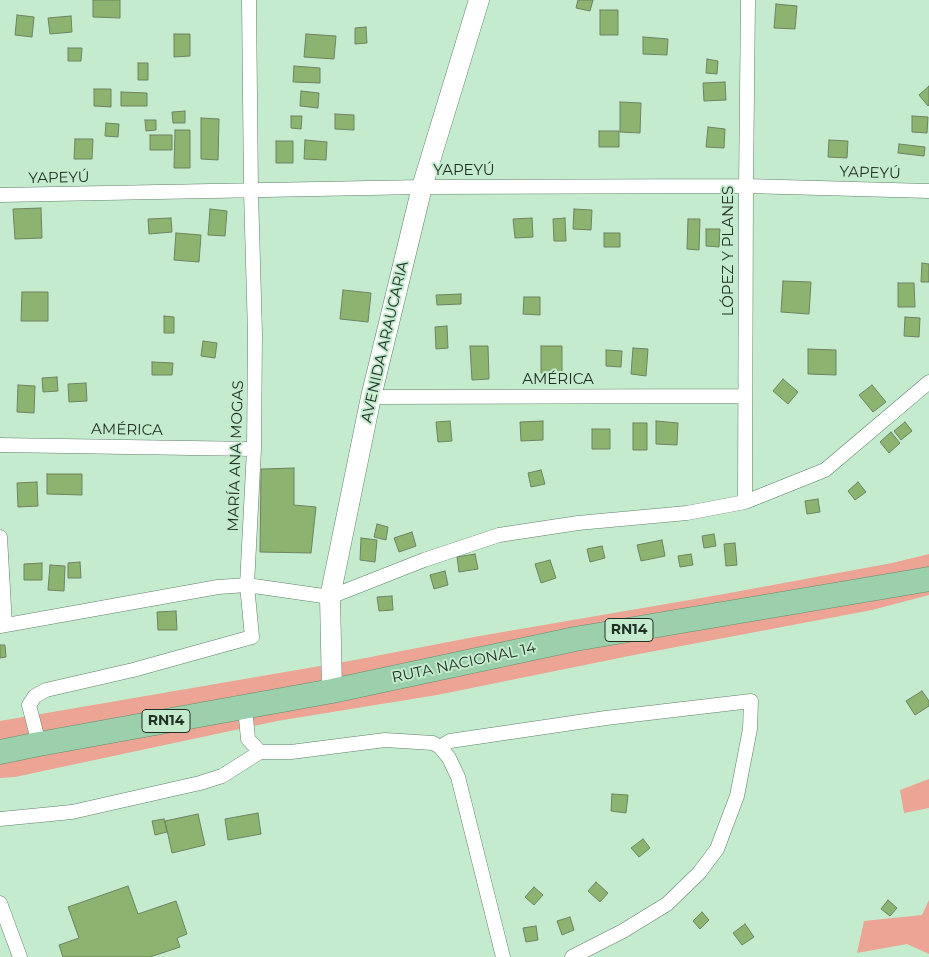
<!DOCTYPE html>
<meta charset="utf-8">
<style>
body{margin:0}
canvas{display:block;background:#c5ebcf}
</style>
<canvas width="929" height="957"></canvas>
<script>
const ctx = document.querySelector('canvas').getContext('2d');
ctx.lineJoin = 'round';
function fill(path, color) {
  ctx.fillStyle = color;
  ctx.fill(path, 'evenodd');
}
function toPath(rows) {
  const path = new Path2D();
  for (const r of rows) {
    path.moveTo(r[0], r[1]);
    for (let i = 2; i < r.length; i += 2) path.lineTo(r[i], r[i + 1]);
  }
  return path;
}
function trace(path, color, width, dash) {
  ctx.strokeStyle = color;
  ctx.lineWidth = width;
  ctx.lineCap = dash ? 'butt' : 'round';
  ctx.setLineDash(dash || []);
  ctx.stroke(path);
}
function label(font, color, halo, rows, align = 'center') {
  ctx.font = font + ' Montserrat,sans-serif';
  ctx.lineWidth = 4;
  ctx.setLineDash([]);
  ctx.textBaseline = 'middle';
  ctx.strokeStyle = halo;
  ctx.fillStyle = color;
  for (const [text, x, y, turn = 0] of rows) {
    ctx.save();
    ctx.translate(x, y);
    ctx.rotate((+turn || 0) * Math.PI / 180);
    ctx.textAlign = isNaN(turn) ? turn : align;
    if (halo) ctx.strokeText(text, 0, 0);
    ctx.fillText(text, 0, 0);
    ctx.restore();
  }
}
fill(toPath([
 [929,554,929,595,872,610,639,654,437,695,277,721,15,777,0,778,0,721,355,660,474,637,724,594,892,563],
 [929,779,929,808,904,813,900,790],
 [929,900,929,954,907,944,857,953,864,921,922,915]
]), '#eca494');
const building = toPath([
 [93,0,120,0,120,18,93,17,93,0],
 [578,0,593,0,590,11,576,8,578,0],
 [776,4,797,6,795,29,774,28,776,4],
 [600,10,618,10,618,35,600,35,600,10],
 [17,15,34,17,32,37,15,35,17,15],
 [71,16,72,32,50,34,48,18,71,16],
 [366,27,367,43,355,44,355,28,366,27],
 [174,34,190,34,190,56,174,57,174,34],
 [306,34,336,36,334,59,304,57,306,34],
 [643,37,668,39,667,55,643,54,643,37],
 [68,48,82,48,81,61,68,61,68,48],
 [707,59,718,61,717,74,706,73,707,59],
 [138,63,148,63,148,80,138,80,138,63],
 [294,66,320,68,320,83,293,82,294,66],
 [725,82,726,100,704,101,703,83,725,82],
 [929,86,929,105,928,106,919,95,929,86],
 [94,89,111,89,111,107,94,106,94,89],
 [301,91,319,93,318,108,300,106,301,91],
 [121,92,147,93,147,106,121,106,121,92],
 [620,102,641,103,640,133,620,132,620,102],
 [185,111,185,123,173,123,172,112,185,111],
 [335,114,354,115,354,130,335,129,335,114],
 [291,116,302,116,301,129,291,128,291,116],
 [912,116,928,117,927,133,912,132,912,116],
 [201,118,219,119,218,160,201,159,201,118],
 [145,120,156,120,156,130,146,131,145,120],
 [106,123,119,124,118,137,105,136,106,123],
 [708,127,725,129,724,148,706,147,708,127],
 [175,130,190,130,190,168,174,168,175,130],
 [599,131,619,131,619,147,599,147,599,131],
 [150,135,172,135,172,150,150,150,150,135],
 [75,139,93,139,92,159,74,159,75,139],
 [305,140,327,142,326,160,304,159,305,140],
 [829,140,848,141,847,158,828,157,829,140],
 [276,141,293,141,293,163,276,163,276,141],
 [899,144,925,147,924,156,898,153,899,144],
 [41,208,42,238,15,239,13,209,41,208],
 [210,209,227,211,225,236,208,235,210,209],
 [574,209,592,210,591,230,573,229,574,209],
 [171,218,172,232,149,234,148,219,171,218],
 [532,218,533,237,515,238,513,219,532,218],
 [565,218,566,241,554,241,553,219,565,218],
 [688,219,700,219,699,250,687,249,688,219],
 [706,229,720,229,719,247,706,246,706,229],
 [176,233,201,235,199,262,174,260,176,233],
 [604,233,620,233,620,247,604,247,604,233],
 [922,263,929,264,929,282,921,282,922,263],
 [783,281,811,282,809,314,781,312,783,281],
 [898,283,914,283,915,307,898,307,898,283],
 [343,290,371,293,368,322,340,319,343,290],
 [22,292,48,292,48,321,21,321,22,292],
 [461,294,461,304,437,305,436,295,461,294],
 [524,297,540,297,540,315,523,314,524,297],
 [164,316,174,317,174,333,164,333,164,316],
 [905,317,920,318,919,337,904,336,905,317],
 [447,326,448,348,436,349,435,327,447,326],
 [203,341,217,343,215,358,201,356,203,341],
 [470,346,488,346,489,379,472,380,470,346],
 [541,346,562,346,562,373,541,373,541,346],
 [633,348,648,349,646,376,631,374,633,348],
 [808,349,836,350,836,375,808,374,808,349],
 [606,350,622,351,621,367,606,366,606,350],
 [152,362,173,363,172,375,152,375,152,362],
 [57,377,58,391,43,392,42,378,57,377],
 [783,379,798,392,788,404,773,391,783,379],
 [86,383,87,401,69,402,68,384,86,383],
 [18,385,35,386,34,413,17,412,18,385],
 [872,385,886,402,873,412,859,395,872,385],
 [450,421,452,441,438,442,436,422,450,421],
 [543,421,543,440,521,441,520,422,543,421],
 [656,421,678,423,677,445,656,444,656,421],
 [905,422,912,431,901,440,894,431,905,422],
 [633,423,647,423,647,450,633,450,633,423],
 [592,429,610,429,610,449,592,449,592,429],
 [891,432,900,443,889,453,880,442,891,432],
 [294,468,294,505,316,507,311,553,260,552,261,469,294,468],
 [541,470,545,484,531,487,528,473,541,470],
 [47,474,82,474,82,495,47,494,47,474],
 [37,482,38,506,18,507,17,483,37,482],
 [858,482,866,492,855,500,848,491,858,482],
 [818,499,820,512,807,514,805,501,818,499],
 [377,524,388,527,386,540,374,537,377,524],
 [412,532,416,546,399,552,394,538,412,532],
 [714,534,716,546,704,548,702,536,714,534],
 [361,538,377,540,375,562,360,560,361,538],
 [662,540,665,556,641,561,637,545,662,540],
 [735,543,737,565,726,566,724,544,735,543],
 [602,546,605,558,590,562,587,549,602,546],
 [475,554,478,569,459,572,457,557,475,554],
 [691,554,693,565,680,567,678,556,691,554],
 [550,560,556,578,541,583,535,564,550,560],
 [80,562,81,578,68,578,68,563,80,562],
 [42,563,42,580,24,580,24,564,42,563],
 [50,565,65,566,64,591,48,590,50,565],
 [445,571,448,585,434,589,430,575,445,571],
 [392,596,393,610,379,611,377,597,392,596],
 [176,611,177,630,158,630,157,612,176,611],
 [0,645,5,645,6,657,0,658,0,645],
 [922,691,929,701,929,706,915,715,906,701,922,691],
 [612,794,628,795,626,813,611,811,612,794],
 [258,813,261,834,228,840,225,819,258,813],
 [198,814,205,845,172,853,165,821,198,814],
 [164,819,167,832,155,835,152,821,164,819],
 [643,839,650,848,639,857,631,848,643,839],
 [596,882,608,893,600,902,588,891,596,882],
 [128,886,138,914,176,901,187,934,177,938,180,947,150,957,63,957,59,945,79,938,68,907,128,886],
 [534,887,543,895,534,905,525,897,534,887],
 [888,900,897,908,890,916,881,909,888,900],
 [702,912,709,920,700,929,693,921,702,912],
 [570,917,574,930,562,935,557,921,570,917],
 [745,924,754,937,742,945,733,933,745,924],
 [536,926,538,940,526,942,523,928,536,926]
]);
fill(building, '#8cb370');
trace(building, '#6e8361', 1);
const minor = toPath([
 [0,195,422,187,746,186,929,191],
 [371,397,745,396],
 [0,445,254,449],
 [745,502,746,186,748,0],
 [0,537,5,625],
 [0,626,218,587,247,585,330,597,424,560,499,535,578,523,687,513,745,502,825,470,929,382],
 [245,707,248,739,260,752,291,752,385,740,433,743,440,747,449,758,458,777,503,957],
 [39,744,29,705,35,696,46,690,133,670,252,637,247,585,254,449,255,334,251,191,249,0],
 [440,747,450,741,606,718,751,701,750,729,737,796,717,849,699,873,667,904,623,931,572,957],
 [0,819,72,812,200,783,222,776,260,752],
 [0,903,20,957]
]);
const secondary = toPath([
 [332,691,330,597,371,397,422,187,479,0]
]);
const trunk = toPath([
 [0,752,39,744,332,691,575,639,929,579]
]);
trace(minor, '#5e8168', 15);
trace(secondary, '#5e8168', 21);
trace(trunk, '#61906e', 25);
trace(minor, '#fff', 14);
trace(secondary, '#fff', 20);
trace(trunk, '#9ccfab', 24);
for (const [x, y, w] of [
 [629,630,48],
 [166,721,48]
]) {
  const box = new Path2D();
  box.roundRect(x - w / 2, y - 11.5, w, 23, 4);
  ctx.fillStyle = '#c5ebcf';
  ctx.fill(box);
  trace(box, '#213025', 1);
}
label('bold 14px', '#213025', null, [
 ["RN14",629,630],
 ["RN14",166,721]
]);
label('15px', '#213025', '#c5ebcf', [
 ["YAPEYÚ",464,171],
 ["YAPEYÚ",870,173,2],
 ["YAPEYÚ",59,178,-1],
 ["LÓPEZ Y PLANES",729,251,-90],
 ["AVENIDA ARAUCARIA",385,342,-77],
 ["AMÉRICA",558,380],
 ["AMÉRICA",127,430,1],
 ["MARÍA ANA MOGAS",236,456,-88],
 ["RUTA NACIONAL 14",464,663,-12]
]);
</script>
